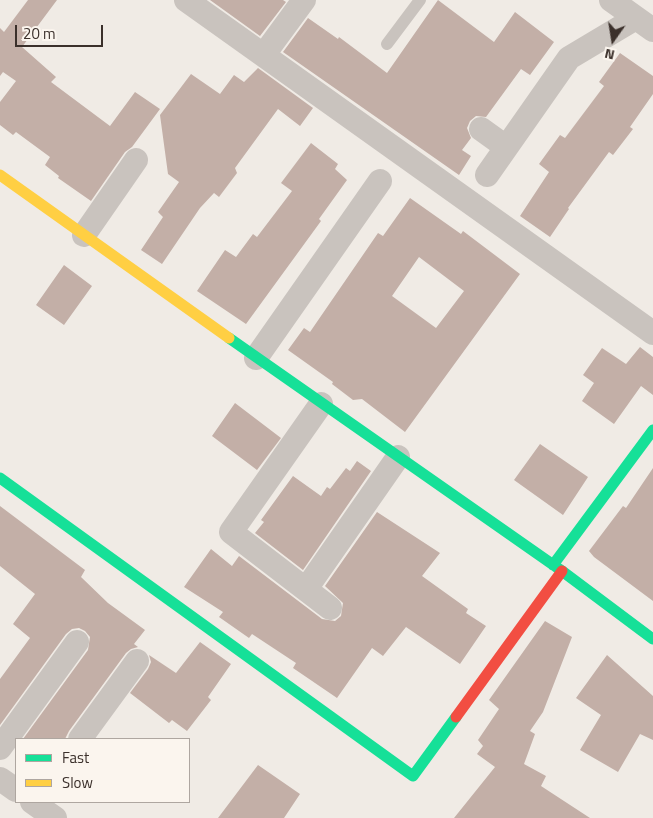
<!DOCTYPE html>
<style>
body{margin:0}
#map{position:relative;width:653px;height:818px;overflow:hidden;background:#f0ebe5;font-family:"Titillium Web",sans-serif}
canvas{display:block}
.legend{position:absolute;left:15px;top:738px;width:175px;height:65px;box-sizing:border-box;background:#fbf5ee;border:1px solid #aea6a0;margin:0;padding:6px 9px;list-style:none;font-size:15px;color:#3b302b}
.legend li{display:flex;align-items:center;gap:10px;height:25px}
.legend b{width:25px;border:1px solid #aea6a0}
.north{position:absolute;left:588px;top:15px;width:50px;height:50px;-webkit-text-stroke:4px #fbf5ee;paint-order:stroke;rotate:193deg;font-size:14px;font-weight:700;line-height:20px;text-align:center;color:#3b302b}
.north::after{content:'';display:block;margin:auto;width:18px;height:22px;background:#3b302b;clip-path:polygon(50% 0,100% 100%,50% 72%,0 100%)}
.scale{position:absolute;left:15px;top:25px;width:88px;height:22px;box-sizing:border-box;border:2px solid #3b302b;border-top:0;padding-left:6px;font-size:15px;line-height:18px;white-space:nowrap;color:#3b302b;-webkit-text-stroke:4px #fbf5ee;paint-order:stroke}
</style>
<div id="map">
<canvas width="653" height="818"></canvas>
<ul class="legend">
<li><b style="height:6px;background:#16e098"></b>Fast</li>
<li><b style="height:6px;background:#ffcf43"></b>Slow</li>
</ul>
<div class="north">N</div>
<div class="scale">20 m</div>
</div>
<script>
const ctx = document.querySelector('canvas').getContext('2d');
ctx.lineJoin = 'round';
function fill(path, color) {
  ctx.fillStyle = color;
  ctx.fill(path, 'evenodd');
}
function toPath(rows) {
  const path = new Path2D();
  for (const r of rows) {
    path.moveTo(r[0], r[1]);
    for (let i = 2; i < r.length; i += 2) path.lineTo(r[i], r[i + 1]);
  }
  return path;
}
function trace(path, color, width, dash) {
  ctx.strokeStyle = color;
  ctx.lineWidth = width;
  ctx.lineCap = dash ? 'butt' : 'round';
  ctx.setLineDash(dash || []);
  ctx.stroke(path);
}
fill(toPath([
 [28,0,57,0,22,47,56,77,51,82,110,126,135,92,160,109,132,147,125,152,91,201,58,178,59,176,45,165,50,157,16,132,13,135,0,125,0,102,16,81,3,72,0,76,0,28,4,32],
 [210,0,283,0,286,2,260,36],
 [438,0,494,42,515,12,554,42,530,75,521,69,486,117,476,116,470,121,467,128,471,138,462,150,471,156,459,175,283,52,308,18,338,39,339,37,387,73],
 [620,53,653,76,653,94,630,127,633,129,613,155,609,152,568,208,569,209,550,237,520,216,549,172,539,164,560,135,565,138,604,86,599,82],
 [258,68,313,108,300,126,278,109,235,168,237,173,219,197,214,193,200,208,162,264,141,250,163,217,158,212,179,182,168,174,160,115,191,74,220,94,234,75,244,82],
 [311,143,338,164,335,169,347,180,319,219,321,221,246,324,197,291,225,250,236,257,253,234,257,237,292,191,281,183],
 [410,198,461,234,463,231,520,274,405,432,362,399,353,400,332,384,333,382,288,350,304,328,310,332,378,233,383,236],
 [419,257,464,291,436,328,392,296],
 [64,265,92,286,64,325,36,305],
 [640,347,653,357,653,395,641,386,614,424,582,401,594,383,583,375,602,348,626,364],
 [235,403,281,438,257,470,212,436],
 [540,444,588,477,563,515,514,480],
 [357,461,371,471,303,570,255,533,264,522,261,520,293,476,321,496,327,487,330,489,346,468,350,471],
 [653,468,653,601,594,557,589,551,623,506,626,508],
 [0,506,85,570,81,577,108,603,145,630,134,644,138,647,131,649,126,653,69,731,65,739,23,739,88,650,90,637,85,631,79,628,72,629,66,634,0,725,0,679,30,638,13,624,35,594,0,566],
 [377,512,440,553,422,576,468,609,466,613,486,626,460,664,406,627,383,656,372,648,337,698,293,668,296,663,252,634,249,638,219,617,223,612,184,587,211,549,232,566,239,556,322,619,335,621,341,616,343,603,325,586],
 [545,621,572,637,543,712,530,731,535,734,524,764,546,776,541,786,590,818,454,818,495,767,477,754,483,746,478,740,499,709,489,700],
 [200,642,231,664,208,697,211,700,187,731,172,720,169,723,130,693,148,669,151,662,149,655,176,673],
 [607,655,653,696,653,740,640,734,618,772,580,750,601,715,576,698],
 [258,765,300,794,284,818,218,818]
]), '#c3afa7');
trace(toPath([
 [387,44,420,0]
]), '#c9c3be', 12);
trace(toPath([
 [186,0,653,333],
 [611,0,653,30],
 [268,49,304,0],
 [481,129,506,147],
 [487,175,569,58,636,18],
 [84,235,136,160],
 [256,358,380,181],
 [321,404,231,532,330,608],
 [306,589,398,457],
 [80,739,137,661],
 [0,748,77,642],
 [0,779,16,790],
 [32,802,55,818]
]), '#c9c3be', 24);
trace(toPath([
 [229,338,562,571,653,639],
 [0,478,413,776,456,717],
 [553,565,653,430]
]), '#16e098', 11);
trace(toPath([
 [0,175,229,338]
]), '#ffcf43', 11);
trace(toPath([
 [456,717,562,571]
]), '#f24e42', 11);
</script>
